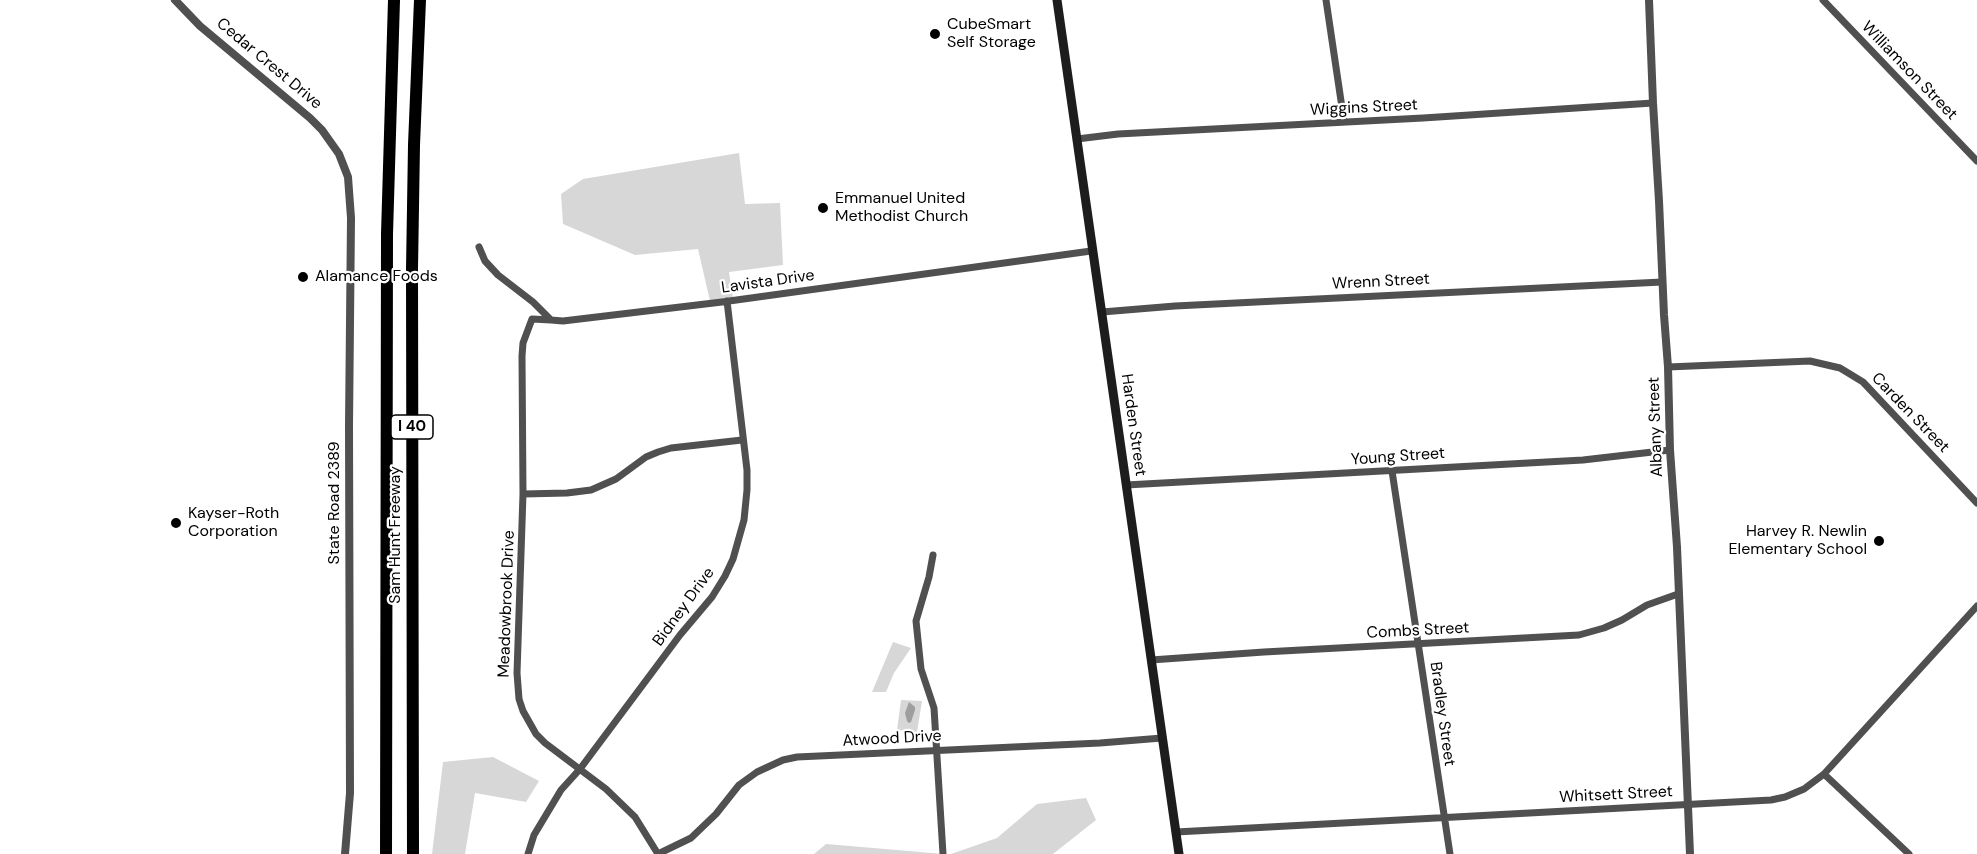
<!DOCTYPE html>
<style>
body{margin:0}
canvas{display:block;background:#fff}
</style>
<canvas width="1977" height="854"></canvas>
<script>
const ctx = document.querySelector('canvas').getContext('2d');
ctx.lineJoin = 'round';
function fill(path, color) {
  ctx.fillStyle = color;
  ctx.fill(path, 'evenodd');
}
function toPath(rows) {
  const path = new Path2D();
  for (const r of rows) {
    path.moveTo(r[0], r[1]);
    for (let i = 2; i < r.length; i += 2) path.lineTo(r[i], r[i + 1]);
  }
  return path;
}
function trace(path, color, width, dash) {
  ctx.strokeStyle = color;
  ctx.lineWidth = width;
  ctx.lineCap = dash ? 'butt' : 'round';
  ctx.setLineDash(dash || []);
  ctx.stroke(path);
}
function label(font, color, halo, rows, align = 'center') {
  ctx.font = font + ' "DM Sans",sans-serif';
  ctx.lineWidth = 4.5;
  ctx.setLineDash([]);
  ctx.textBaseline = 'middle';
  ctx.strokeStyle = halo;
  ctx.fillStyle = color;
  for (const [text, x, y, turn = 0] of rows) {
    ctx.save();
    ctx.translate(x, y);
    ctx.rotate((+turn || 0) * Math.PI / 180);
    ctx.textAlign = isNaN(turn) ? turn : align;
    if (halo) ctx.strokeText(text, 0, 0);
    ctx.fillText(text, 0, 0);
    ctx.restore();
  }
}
fill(toPath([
 [739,153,745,204,780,203,783,265,729,272,733,298,710,301,698,249,635,255,563,224,561,194,583,179],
 [893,642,911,648,894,673,886,692,872,692],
 [901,700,922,701,917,732,897,730],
 [493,757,539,781,526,802,475,793,465,854,432,854,443,762],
 [1086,798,1096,820,1053,854,951,854,997,838,1037,804],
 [826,844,944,854,814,854]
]), '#d7d7d7');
fill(toPath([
 [909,702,915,707,915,710,911,722,909,723,907,721,905,713]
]), '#9e9e9e');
trace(toPath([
 [1326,0,1344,121],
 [1823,0,1977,161],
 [1077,139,1118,134,1423,118,1653,103],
 [479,247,485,261,498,275,533,302,551,320,563,321,722,302,1091,251],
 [1102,312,1175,306,1662,282],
 [551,320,532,319,523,343,522,356,523,494,517,673,519,699,523,711,536,734,545,743,606,789,635,817,658,854],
 [1668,367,1810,361,1840,368,1863,382,1977,503],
 [1392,471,1450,854],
 [1126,485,1583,460,1670,450],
 [523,494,567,493,591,490,616,479,646,457,658,452,671,448,742,440],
 [933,555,929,577,916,621,921,669,934,708,943,854],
 [1151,660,1264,652,1579,635,1604,628,1622,620,1647,605,1678,594],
 [1824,774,1909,854],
 [1176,832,1771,800,1785,797,1804,789,1824,774,1977,606],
 [528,854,534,835,561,790,580,769,680,635,712,597,725,576,733,559,744,520,747,490,747,470,727,301],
 [658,854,691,838,716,814,739,785,757,772,783,760,797,757,1100,743,1162,738]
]), '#505050', 7);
trace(toPath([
 [175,0,200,26,310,118,322,130,339,154,348,177,351,218,349,426,350,793,345,854],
 [1649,0,1653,103,1659,201,1664,315,1668,367,1670,450,1677,547,1690,854]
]), '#505050', 8);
trace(toPath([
 [1057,0,1179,854]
]), '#1d1d1d', 9);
trace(toPath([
 [386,854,387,234,394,0],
 [413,854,412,269,414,145,420,0]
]), '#000', 12);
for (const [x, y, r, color] of [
 [935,34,6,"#000"],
 [823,208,6,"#000"],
 [303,277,6,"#000"],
 [176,523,6,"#000"],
 [1879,541,6,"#000"]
]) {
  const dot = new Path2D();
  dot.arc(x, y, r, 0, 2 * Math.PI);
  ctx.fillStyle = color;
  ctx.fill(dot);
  trace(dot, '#fff', 2);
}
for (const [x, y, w] of [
 [412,427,42]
]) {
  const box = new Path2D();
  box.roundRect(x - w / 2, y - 12, w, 24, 4.5);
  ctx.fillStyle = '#fff';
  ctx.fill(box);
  trace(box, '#000', 1.5);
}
label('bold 15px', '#000', null, [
 ["I 40",412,427]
]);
label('16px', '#000', '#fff', [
 ["CubeSmart",947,25],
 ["Self Storage",947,43],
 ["Emmanuel United",835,199],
 ["Methodist Church",835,217],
 ["Alamance Foods",315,277],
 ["Kayser-Roth",188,514],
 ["Corporation",188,532],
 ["Harvey R. Newlin",1867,532,"right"],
 ["Elementary School",1867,550,"right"]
], 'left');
label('16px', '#000', '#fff', [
 ["Cedar Crest Drive",269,64,40],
 ["Williamson Street",1909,71,46],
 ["Wiggins Street",1364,108,-3],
 ["Lavista Drive",768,282,-8],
 ["Wrenn Street",1381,282,-3],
 ["Carden Street",1910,413,46],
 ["Harden Street",1133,425,82],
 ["Albany Street",1656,427,-92],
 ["Young Street",1398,457,-4],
 ["State Road 2389",335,503,-90],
 ["Sam Hunt Freeway",396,535,-90],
 ["Meadowbrook Drive",507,604,-88],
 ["Bidney Drive",684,607,-54],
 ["Combs Street",1418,631,-3],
 ["Bradley Street",1442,714,82],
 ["Atwood Drive",892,739,-3],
 ["Whitsett Street",1616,795,-3]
]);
</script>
